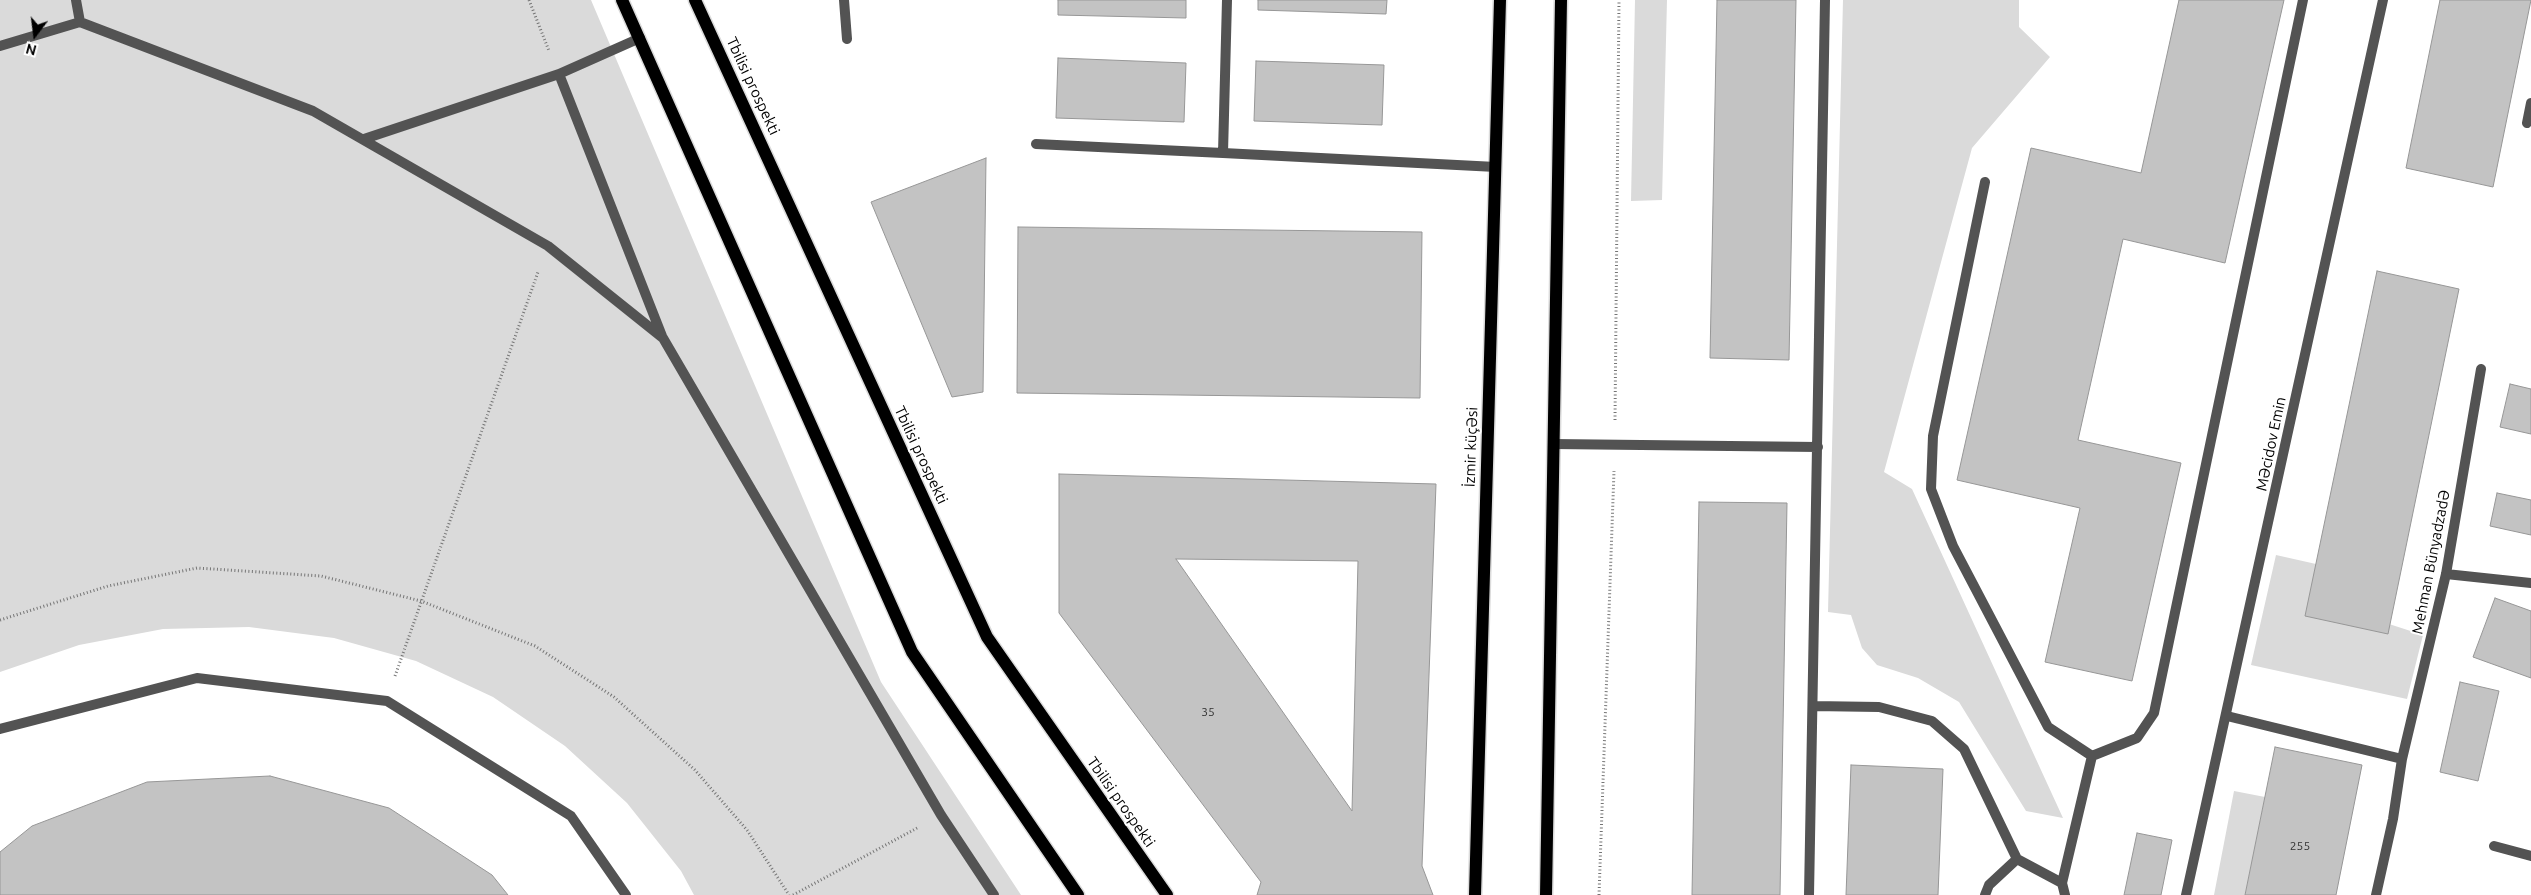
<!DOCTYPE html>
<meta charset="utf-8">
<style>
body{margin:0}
#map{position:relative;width:2531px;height:895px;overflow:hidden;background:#fff;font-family:Ubuntu,sans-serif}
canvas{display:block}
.north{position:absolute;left:10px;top:10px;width:50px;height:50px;-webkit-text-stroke:4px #fff;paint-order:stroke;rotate:195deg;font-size:14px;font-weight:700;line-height:20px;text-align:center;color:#000}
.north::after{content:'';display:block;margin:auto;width:18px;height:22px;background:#000;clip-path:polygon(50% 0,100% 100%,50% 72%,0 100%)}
</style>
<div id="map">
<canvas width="2531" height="895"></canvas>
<div class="north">N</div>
</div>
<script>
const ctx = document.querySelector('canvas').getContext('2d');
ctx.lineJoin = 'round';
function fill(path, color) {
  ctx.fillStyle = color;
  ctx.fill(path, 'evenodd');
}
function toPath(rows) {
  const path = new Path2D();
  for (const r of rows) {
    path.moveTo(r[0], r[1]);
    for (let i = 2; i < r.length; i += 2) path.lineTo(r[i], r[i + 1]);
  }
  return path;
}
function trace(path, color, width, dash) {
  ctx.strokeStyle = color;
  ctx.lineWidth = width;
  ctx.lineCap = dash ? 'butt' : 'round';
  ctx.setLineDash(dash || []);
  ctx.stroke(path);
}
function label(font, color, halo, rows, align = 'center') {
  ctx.font = font + ' Ubuntu,sans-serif';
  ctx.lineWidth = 4;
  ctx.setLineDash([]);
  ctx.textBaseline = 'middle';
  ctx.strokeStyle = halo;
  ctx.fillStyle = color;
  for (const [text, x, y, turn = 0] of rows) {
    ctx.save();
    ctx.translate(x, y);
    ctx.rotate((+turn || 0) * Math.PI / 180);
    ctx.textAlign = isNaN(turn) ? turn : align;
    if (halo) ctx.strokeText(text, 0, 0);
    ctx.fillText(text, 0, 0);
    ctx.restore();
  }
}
fill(toPath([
 [0,0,591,0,881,682,1021,895,694,895,681,871,627,803,565,746,493,697,416,661,334,638,249,627,163,629,79,645,0,672],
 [1635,0,1667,0,1662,200,1631,201],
 [1843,0,2019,0,2019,27,2050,57,1972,148,1884,472,1912,489,2063,818,2026,811,1959,702,1918,678,1877,665,1862,648,1851,615,1828,612],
 [2276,555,2316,564,2389,624,2423,635,2407,699,2251,665],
 [2234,791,2265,797,2245,895,2214,895]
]), '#dadada');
const building = toPath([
 [1058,0,1186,0,1186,18,1058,15,1058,0],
 [1258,0,1387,0,1386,14,1258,10,1258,0],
 [1717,0,1796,0,1789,360,1710,358,1717,0],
 [2179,0,2284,0,2225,263,2123,239,2078,440,2181,463,2132,681,2045,662,2080,508,1957,480,2031,148,2141,173,2179,0],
 [2440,0,2531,0,2493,187,2406,168,2440,0],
 [1058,58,1186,63,1184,122,1056,118,1058,58],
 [1256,61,1384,65,1382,125,1254,121,1256,61],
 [986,158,983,392,952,397,871,202,986,158],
 [1018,227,1422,232,1420,398,1017,393,1018,227],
 [2377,271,2459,289,2388,634,2305,616,2377,271],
 [2510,384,2531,389,2531,434,2500,427,2510,384],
 [1059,474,1436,484,1422,866,1433,895,1257,895,1261,882,1059,613,1059,474],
 [1176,559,1358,561,1352,811,1176,559],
 [2497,493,2531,500,2531,535,2490,526,2497,493],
 [1699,502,1787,503,1780,895,1692,895,1699,502],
 [2495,598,2531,611,2531,678,2473,657,2495,598],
 [2460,682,2499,691,2478,781,2440,772,2460,682],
 [2275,747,2362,765,2336,895,2245,895,2275,747],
 [1851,765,1943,769,1938,895,1846,895,1851,765],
 [270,776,389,808,492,875,508,895,0,895,0,852,32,826,147,782,270,776],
 [2137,833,2172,840,2161,895,2124,895,2137,833]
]);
fill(building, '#c3c3c3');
trace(building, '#979797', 1);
const primary = toPath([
 [622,0,912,652,1078,895],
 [695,0,987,637,1167,895],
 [1475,895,1500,0],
 [1546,895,1561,0]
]);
trace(primary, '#dbdbdb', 15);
trace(toPath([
 [529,0,549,51],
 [1615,420,1619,0],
 [0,620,108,586,197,568,321,576,421,601,535,646,614,697,695,770,747,830,789,895],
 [395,676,538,272],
 [793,895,919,827],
 [1599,895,1614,471]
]), '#757575', 3, [1, 2.5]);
trace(toPath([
 [76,0,80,22],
 [844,0,847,39],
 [1227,0,1223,153,1496,167],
 [0,46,80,22,313,111,548,246,663,338,941,815,994,895],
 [559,74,662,336],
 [2527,123,2531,103],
 [364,139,559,74,640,38],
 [1036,144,1223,153],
 [1985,182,1933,436,1931,489,1953,546,2048,727,2092,756,2062,883],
 [1553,444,1818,447],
 [2446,574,2531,583],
 [1813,706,1879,707,1932,721,1964,749,2017,859,2062,883,2065,895],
 [2227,716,2402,759],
 [0,729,197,678,387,701,571,816,626,895],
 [2092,756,2137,738,2154,713,2303,0],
 [2494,846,2531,856],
 [1809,895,1825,0],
 [1985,895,1989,885,2017,859],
 [2376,895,2393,819,2402,759,2446,574,2481,369]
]), '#535353', 10);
trace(toPath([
 [2186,895,2383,0]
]), '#535353', 10);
trace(primary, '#000', 12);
label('12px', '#313131', null, [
 ["35",1208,712],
 ["255",2300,846]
]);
label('15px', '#000', '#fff', [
 ["Tbilisi prospekti",753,86,65],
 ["Məcidov Emin",2271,444,-78],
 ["İzmir küçəsi",1471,447,-88],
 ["Tbilisi prospekti",921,455,65],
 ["Mehman Bünyadzadə",2431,562,-79],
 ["Tbilisi prospekti",1121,802,55]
]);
</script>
